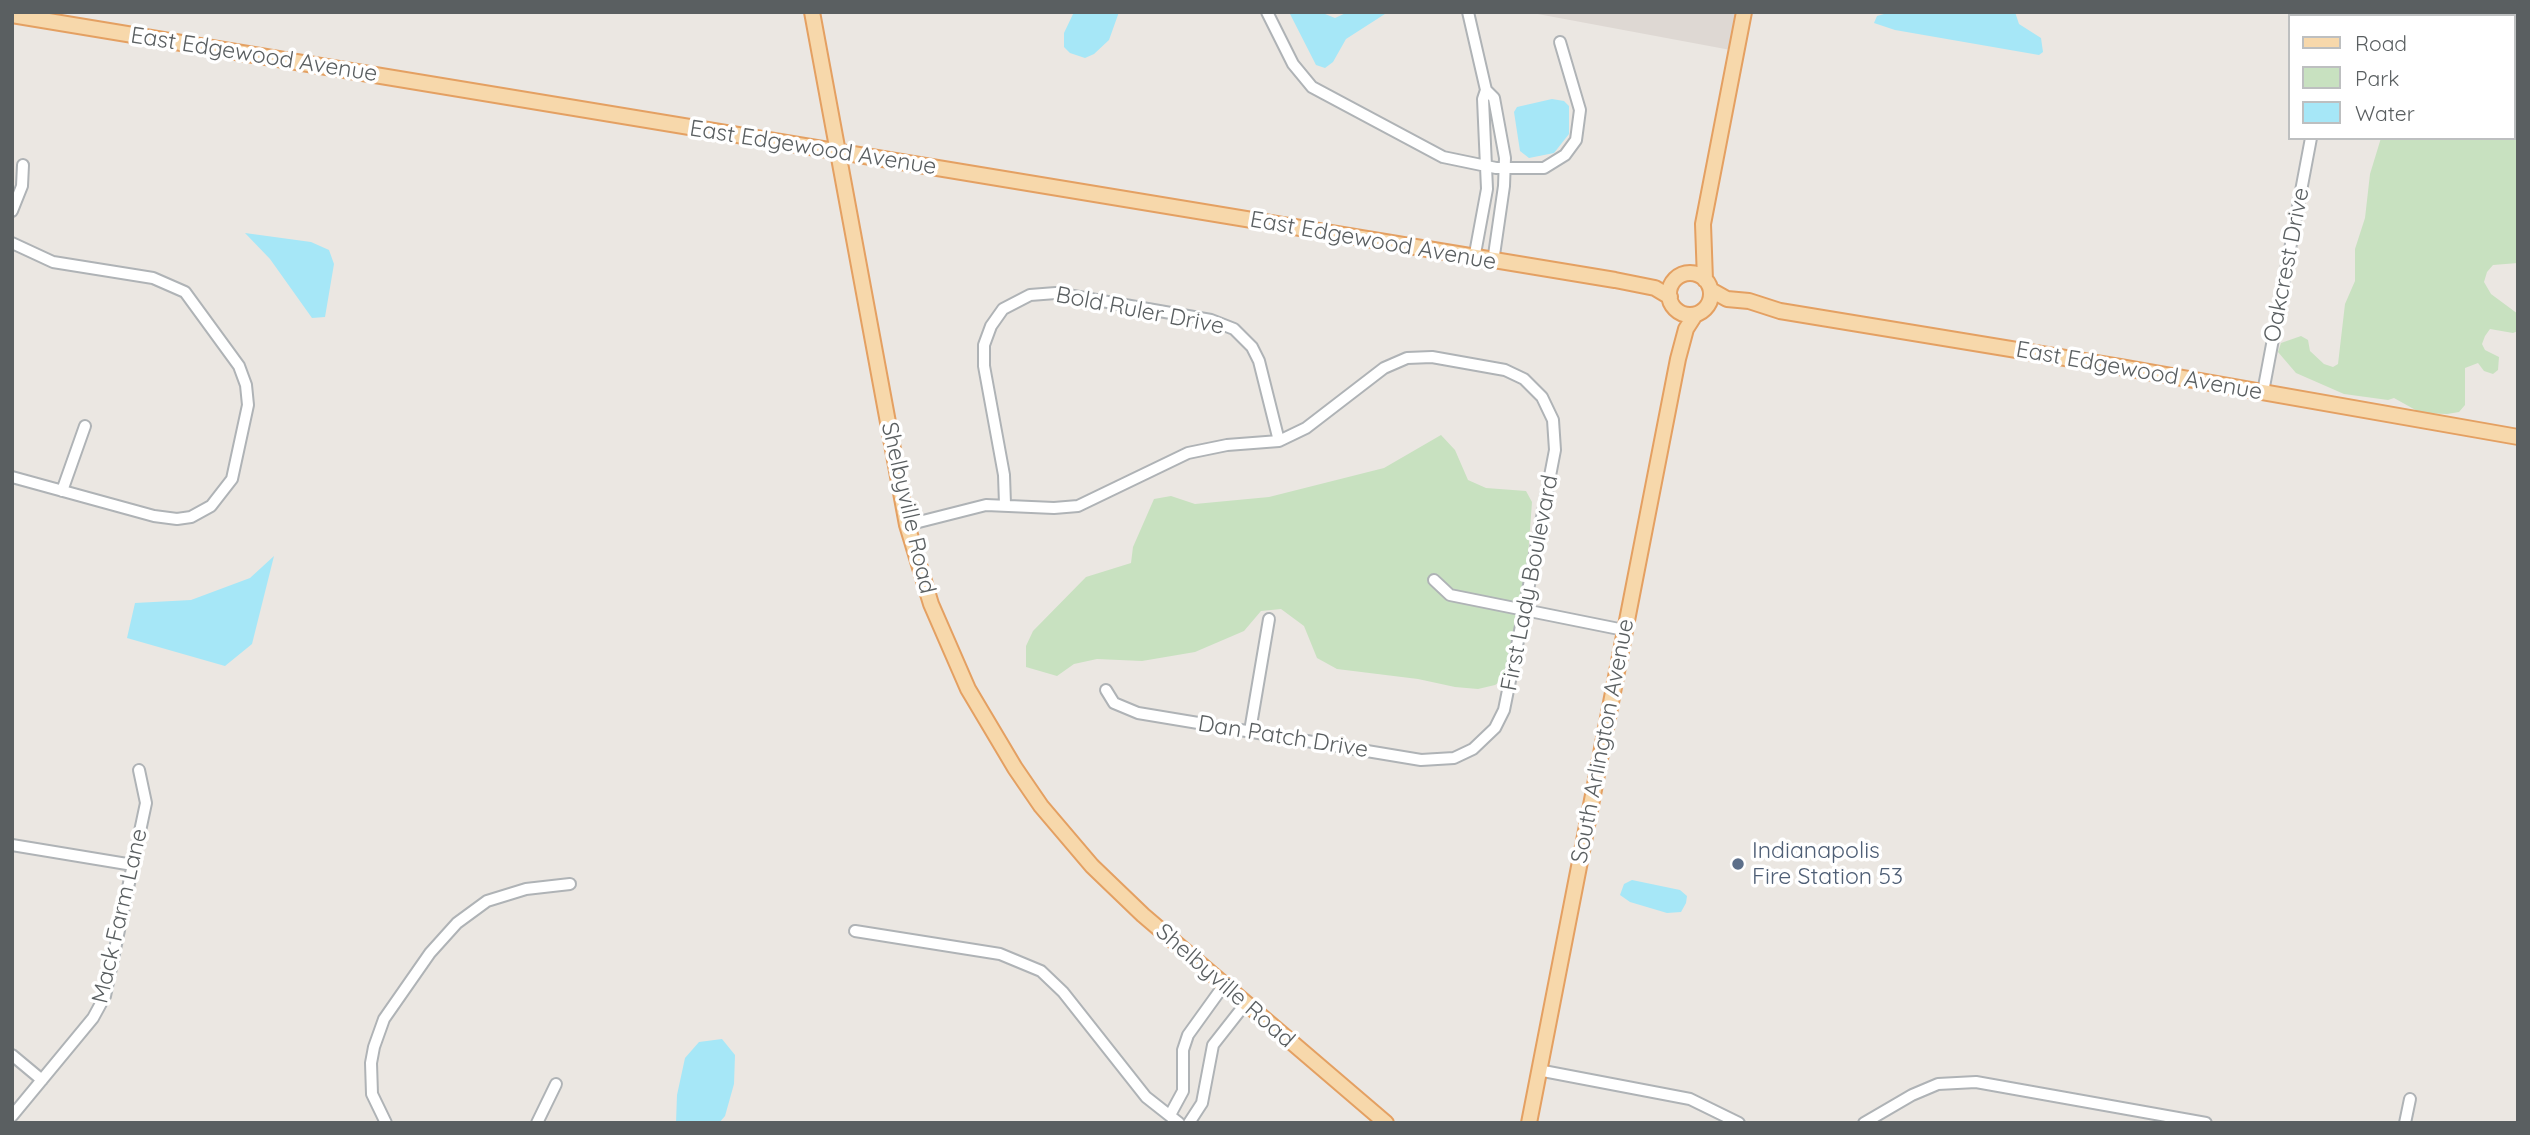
<!DOCTYPE html>
<style>
body{margin:0}
#map{position:relative;width:2530px;height:1135px;overflow:hidden;background:#ebe7e2;font-family:Quicksand,sans-serif}
canvas{display:block}
.frame{position:absolute;inset:0;border:14px solid #5a5f61;pointer-events:none}
.legend{position:absolute;left:2288px;top:14px;width:228px;height:126px;box-sizing:border-box;background:#fff;border:2px solid #bdbfc0;margin:0;padding:9px 12px;list-style:none;font-size:21px;color:#5a5f61}
.legend li{display:flex;align-items:center;gap:14px;height:35px}
.legend b{width:35px;border:2px solid #bdbfc0}
</style>
<div id="map">
<canvas width="2530" height="1135"></canvas>
<div class="frame"></div>
<ul class="legend">
<li><b style="height:9px;background:#f7d8ab"></b>Road</li>
<li><b style="height:19px;background:#c8e1c0"></b>Park</li>
<li><b style="height:19px;background:#a6e7f7"></b>Water</li>
</ul>
</div>
<script>
const ctx = document.querySelector('canvas').getContext('2d');
ctx.lineJoin = 'round';
function fill(path, color) {
  ctx.fillStyle = color;
  ctx.fill(path, 'evenodd');
}
function toPath(rows) {
  const path = new Path2D();
  for (const r of rows) {
    if (r.length === 3) {
      path.moveTo(r[0] + r[2], r[1]);
      path.arc(r[0], r[1], r[2], 0, 2 * Math.PI);
      continue;
    }
    path.moveTo(r[0], r[1]);
    for (let i = 2; i < r.length; i += 2) path.lineTo(r[i], r[i + 1]);
  }
  return path;
}
function trace(path, color, width, dash) {
  ctx.strokeStyle = color;
  ctx.lineWidth = width;
  ctx.lineCap = dash ? 'butt' : 'round';
  ctx.setLineDash(dash || []);
  ctx.stroke(path);
}
function label(font, color, halo, rows, align = 'center') {
  ctx.font = font + ' Quicksand,sans-serif';
  ctx.lineWidth = 7;
  ctx.setLineDash([]);
  ctx.textBaseline = 'middle';
  ctx.strokeStyle = halo;
  ctx.fillStyle = color;
  for (const [text, x, y, turn = 0] of rows) {
    ctx.save();
    ctx.translate(x, y);
    ctx.rotate((+turn || 0) * Math.PI / 180);
    ctx.textAlign = isNaN(turn) ? turn : align;
    if (halo) ctx.strokeText(text, 0, 0);
    ctx.fillText(text, 0, 0);
    ctx.restore();
  }
}
fill(toPath([
 [1527,12,1744,12,1736,51]
]), '#ded8d3');
fill(toPath([
 [2399,12,2518,12,2518,68,2515,73,2514,16,2398,16],
 [2518,101,2518,263,2493,265,2487,272,2484,282,2491,294,2518,314,2518,331,2513,333,2490,329,2485,336,2482,344,2485,350,2499,357,2498,370,2493,374,2484,371,2478,363,2465,368,2465,405,2459,412,2447,414,2421,413,2394,398,2388,400,2344,394,2296,373,2278,352,2281,343,2301,336,2308,340,2310,351,2324,364,2333,367,2338,364,2345,304,2355,281,2355,249,2365,218,2370,174,2381,138,2514,138,2514,104],
 [1441,435,1455,450,1468,480,1486,488,1526,491,1532,502,1524,611,1512,673,1495,685,1478,689,1455,687,1418,679,1337,669,1317,658,1304,626,1281,609,1261,611,1244,631,1195,652,1142,661,1097,659,1074,664,1057,676,1026,667,1026,646,1033,631,1086,577,1131,563,1133,547,1154,499,1171,496,1195,504,1269,497,1384,468]
]), '#c8e1c0');
fill(toPath([
 [1074,12,1119,12,1109,40,1094,54,1085,58,1070,53,1064,47,1064,33],
 [1289,12,1320,12,1335,18,1348,12,1388,12,1346,39,1333,62,1325,68,1316,65],
 [1891,12,2015,12,2019,24,2041,38,2043,52,2039,55,1895,30,1874,23,1877,16],
 [1552,99,1564,101,1569,106,1569,134,1554,153,1529,158,1520,151,1514,112,1517,107],
 [245,233,311,242,329,250,334,264,325,317,312,318,270,259],
 [274,556,252,644,225,666,127,638,135,603,191,600,250,578],
 [1632,880,1680,890,1687,896,1686,903,1681,912,1667,913,1630,902,1620,895,1624,884],
 [722,1039,735,1055,734,1084,725,1116,719,1123,676,1123,677,1095,685,1058,699,1042]
]), '#a6e7f7');
const minor = toPath([
 [1267,12,1293,64,1312,87,1443,157,1496,168,1544,168,1565,155,1576,140,1580,110,1560,42],
 [1468,12,1486,90,1483,99,1487,189,1474,259],
 [2325,12,2326,16],
 [1486,90,1494,98,1505,158,1504,186,1493,262],
 [12,211,22,186,23,165],
 [12,243,53,262,153,278,185,292,239,366,246,385,248,405,232,479,211,506,191,517,177,519,154,516,12,477],
 [2263,392,2311,138],
 [62,491,85,426],
 [1005,504,1004,475,984,366,984,345,991,326,1003,309,1030,295,1056,293,1211,320,1234,329,1252,347,1259,361,1279,441],
 [907,525,986,505,1054,508,1078,506,1188,453,1227,445,1279,441,1306,428,1384,368,1407,358,1432,357,1505,370,1524,379,1542,397,1553,420,1555,450,1524,611,1504,710,1495,728,1473,749,1454,758,1421,760,1138,713,1114,703,1106,690],
 [1434,580,1450,595,1624,630],
 [1250,731,1269,619],
 [12,845,133,865],
 [855,931,1000,954,1041,971,1063,992,1146,1097,1179,1123],
 [12,1055,42,1080],
 [1538,1070,1690,1099,1739,1123],
 [1170,1115,1183,1091,1183,1050,1188,1035,1224,985],
 [12,1116,93,1018,105,996,146,803,139,770],
 [386,1123,372,1094,371,1063,374,1047,384,1019,430,953,457,923,487,901,526,889,570,884],
 [537,1123,556,1084],
 [1189,1123,1202,1103,1213,1045,1246,1003],
 [1864,1123,1912,1095,1938,1084,1976,1082,2206,1123],
 [2405,1123,2410,1099]
]);
const major = toPath([
 [812,12,907,525,931,604,968,689,1015,768,1041,806,1092,866,1143,915,1386,1123],
 [12,15,1615,280,1655,288,1670,297],
 [1690,294,21],
 [1705,280,1703,224,1744,12],
 [1711,290,1727,299,1749,301,1780,311,2120,367,2518,437],
 [1529,1123,1678,359,1686,329,1695,315]
]);
trace(minor, '#afb3b6', 14);
trace(major, '#e4a062', 18);
trace(minor, '#fff', 10);
trace(major, '#f7d8ab', 14);
for (const [x, y, r, color] of [
 [1738,864,7,"#5c6f8a"]
]) {
  const dot = new Path2D();
  dot.arc(x, y, r, 0, 2 * Math.PI);
  ctx.fillStyle = color;
  ctx.fill(dot);
  trace(dot, '#fff', 2.5);
}
label('23px', '#5a5f61', '#fff', [
 ["East Edgewood Avenue",254,55,9],
 ["East Edgewood Avenue",813,148,9],
 ["East Edgewood Avenue",1373,241,10],
 ["Oakcrest Drive",2287,265,-79],
 ["Bold Ruler Drive",1140,311,11],
 ["East Edgewood Avenue",2139,371,10],
 ["Shelbyville Road",908,508,77],
 ["First Lady Boulevard",1530,583,-79],
 ["Dan Patch Drive",1283,737,9],
 ["South Arlington Avenue",1603,741,-79],
 ["Mack Farm Lane",120,916,-77],
 ["Shelbyville Road",1225,986,41]
]);
label('23px', '#4e5e75', '#fff', [
 ["Indianapolis",1752,851],
 ["Fire Station 53",1752,877]
], 'left');
</script>
